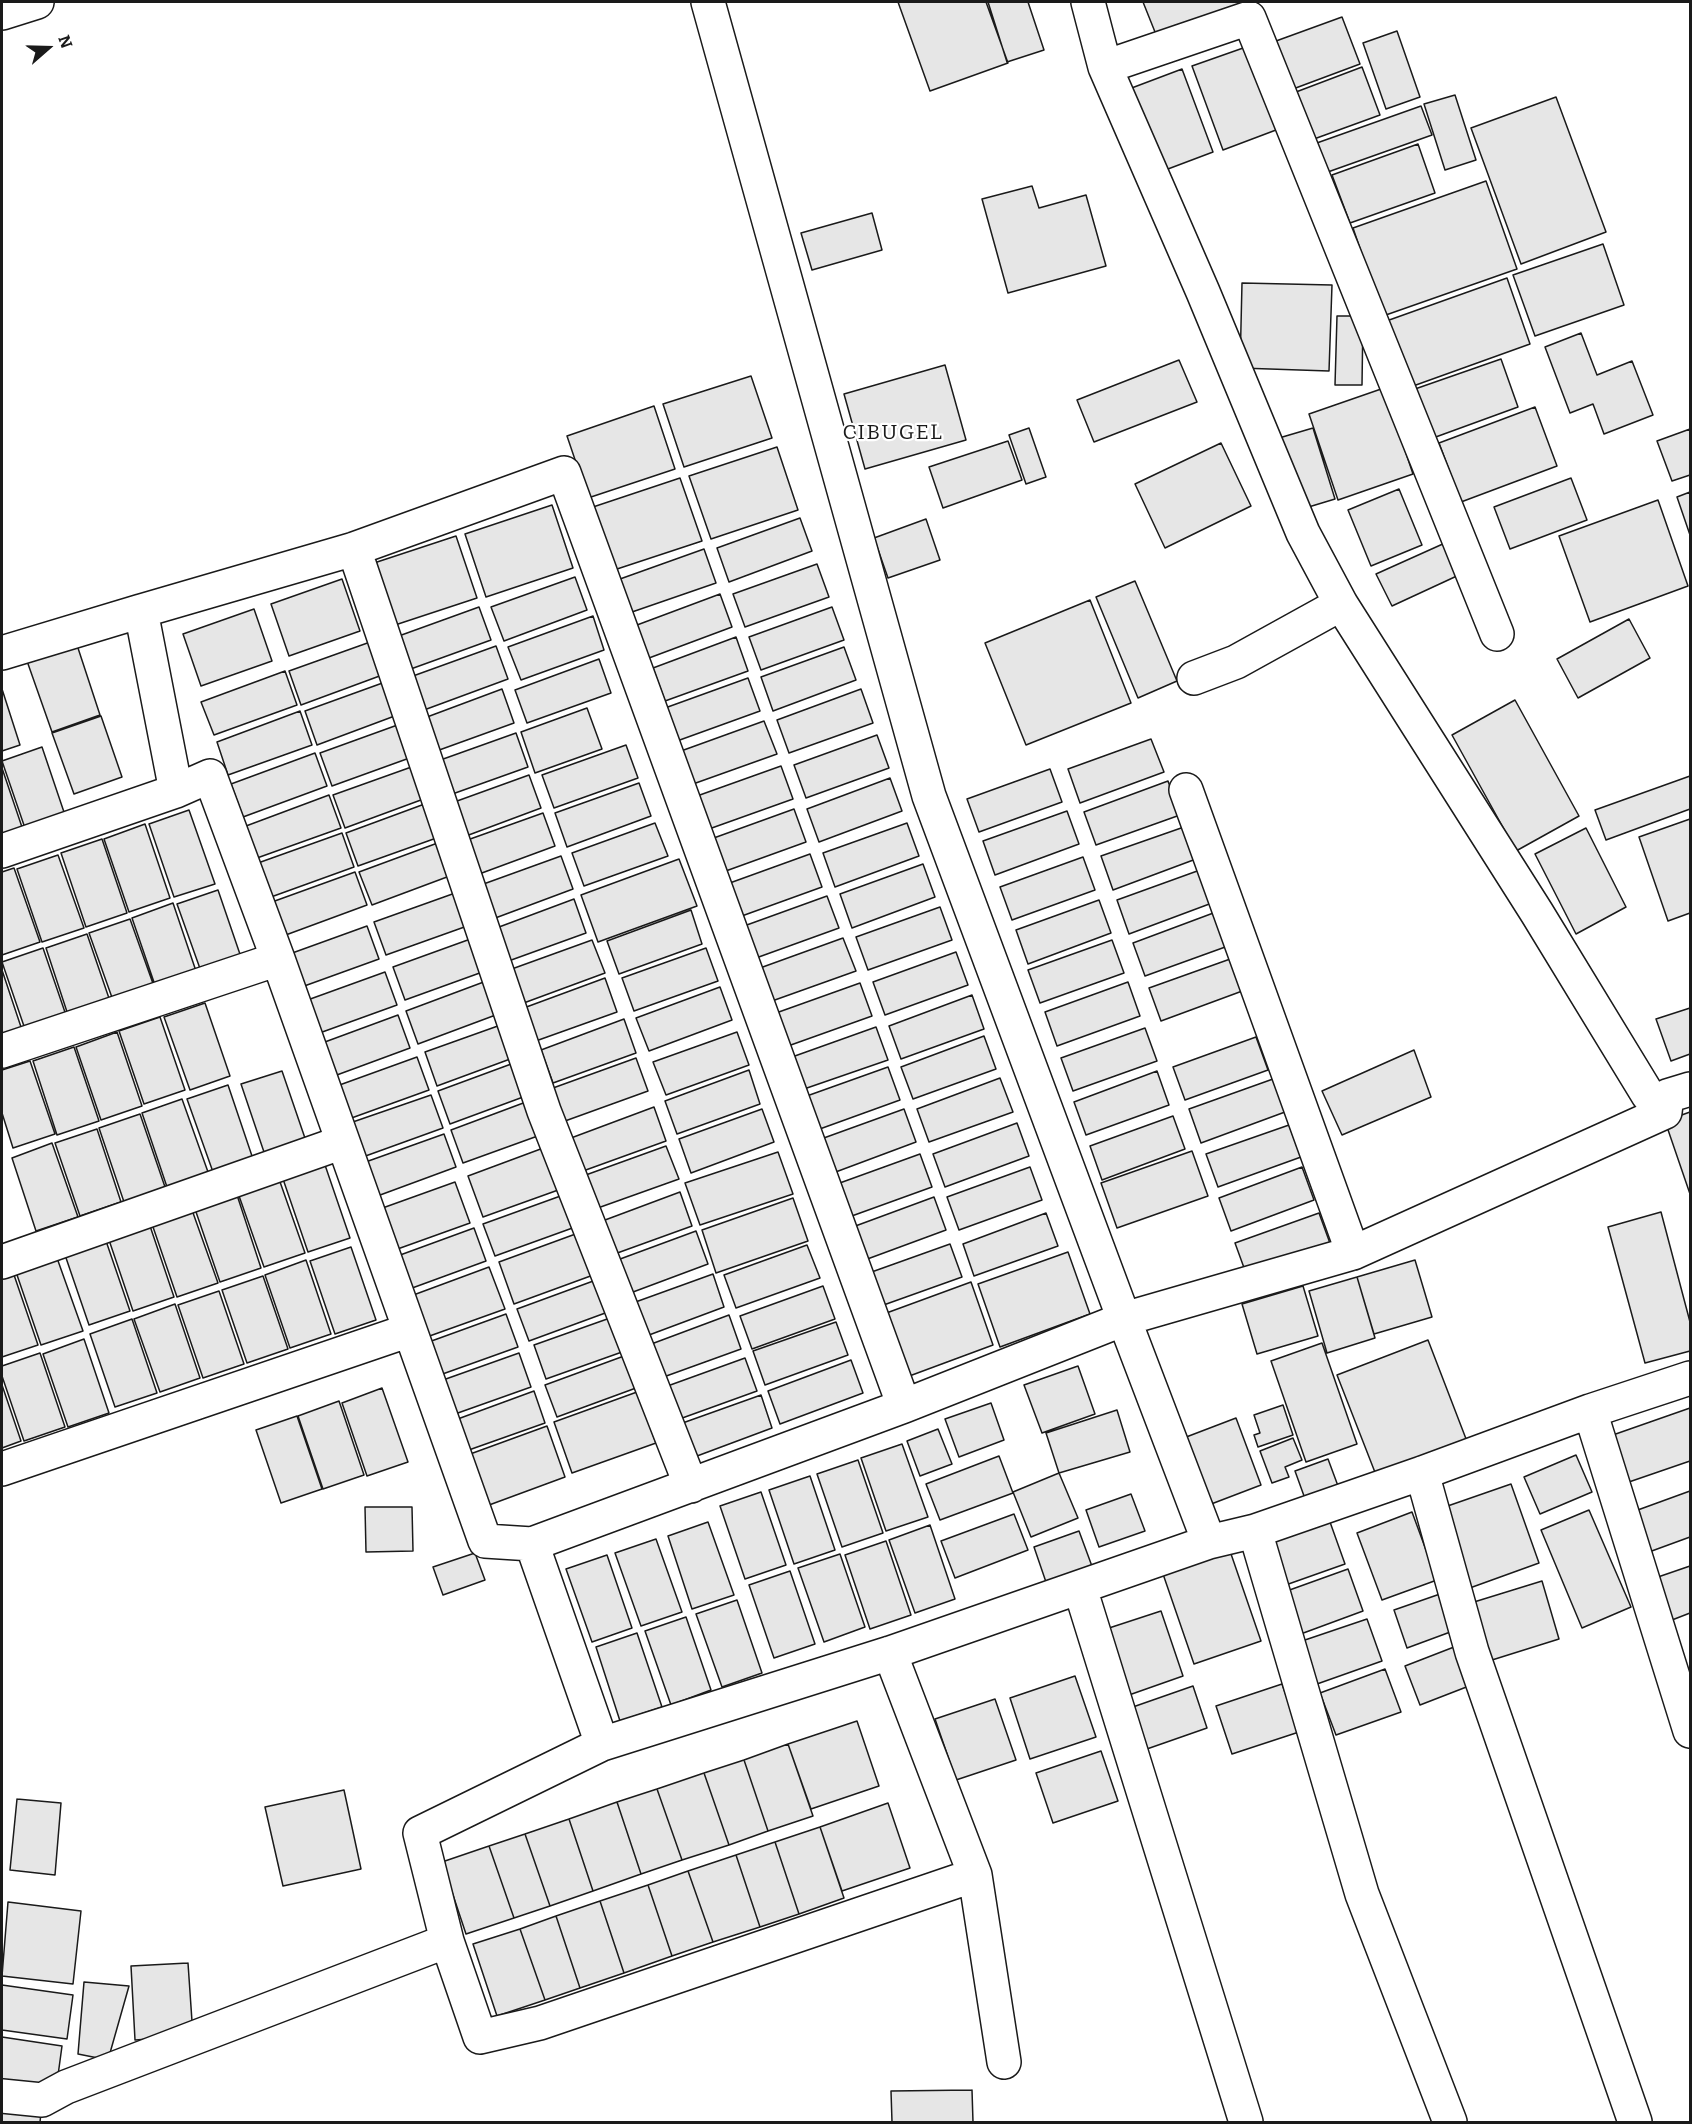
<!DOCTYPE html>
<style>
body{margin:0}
#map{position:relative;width:1692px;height:2124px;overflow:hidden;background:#fff;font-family:Bitter,serif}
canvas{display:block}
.frame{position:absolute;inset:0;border:3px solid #1a1a1a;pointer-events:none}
.north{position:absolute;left:18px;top:18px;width:60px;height:60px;-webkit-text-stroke:4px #fff;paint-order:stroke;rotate:70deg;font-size:16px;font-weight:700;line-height:24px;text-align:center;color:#1a1a1a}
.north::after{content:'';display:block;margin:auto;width:21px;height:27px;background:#1a1a1a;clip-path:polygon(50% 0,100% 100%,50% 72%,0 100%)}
</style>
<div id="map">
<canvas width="1692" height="2124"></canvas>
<div class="frame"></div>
<div class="north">N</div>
</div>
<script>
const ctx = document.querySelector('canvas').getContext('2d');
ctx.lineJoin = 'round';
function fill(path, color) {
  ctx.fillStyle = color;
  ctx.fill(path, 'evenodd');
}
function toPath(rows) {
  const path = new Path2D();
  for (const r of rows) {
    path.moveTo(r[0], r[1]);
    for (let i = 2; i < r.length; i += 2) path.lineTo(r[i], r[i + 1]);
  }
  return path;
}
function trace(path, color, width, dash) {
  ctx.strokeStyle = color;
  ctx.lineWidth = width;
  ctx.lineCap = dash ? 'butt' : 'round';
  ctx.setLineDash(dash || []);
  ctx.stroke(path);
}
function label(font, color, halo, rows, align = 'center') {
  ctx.font = font + ' Bitter,serif';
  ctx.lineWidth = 4.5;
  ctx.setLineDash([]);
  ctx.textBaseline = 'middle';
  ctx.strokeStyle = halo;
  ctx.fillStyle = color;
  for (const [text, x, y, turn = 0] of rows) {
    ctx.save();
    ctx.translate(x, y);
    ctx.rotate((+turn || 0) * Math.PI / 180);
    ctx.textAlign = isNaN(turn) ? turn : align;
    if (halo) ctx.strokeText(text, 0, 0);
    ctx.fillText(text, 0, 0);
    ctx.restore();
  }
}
const building = toPath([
 [898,2,986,2,1008,63,930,91,898,2],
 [988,2,1028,2,1044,50,1007,62,988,2],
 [1143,2,1250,2,1157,37,1143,2],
 [1342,17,1360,64,1293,89,1276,41,1342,17],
 [1397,31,1420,97,1386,109,1363,43,1397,31],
 [1246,47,1276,130,1223,150,1192,66,1246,47],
 [1362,67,1380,115,1314,139,1296,92,1362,67],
 [1182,69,1213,152,1160,172,1129,89,1182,69],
 [1455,95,1476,160,1445,170,1424,104,1455,95],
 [1556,97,1606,232,1521,264,1471,128,1556,97],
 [1421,106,1432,135,1325,173,1314,144,1421,106],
 [1418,144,1435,193,1350,223,1332,175,1418,144],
 [1486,181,1517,269,1383,316,1353,228,1486,181],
 [1032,186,1039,208,1086,195,1106,266,1008,293,982,199,1032,186],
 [872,213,882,250,812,270,801,233,872,213],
 [1603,244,1624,305,1535,336,1513,275,1603,244],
 [1507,278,1530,344,1402,390,1378,324,1507,278],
 [1242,283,1332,285,1329,371,1240,368,1242,283],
 [1337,316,1363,316,1362,385,1335,385,1337,316],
 [1581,333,1597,375,1632,361,1653,415,1604,434,1593,404,1570,413,1545,347,1581,333],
 [1501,359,1518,407,1433,438,1415,389,1501,359],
 [1179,360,1197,402,1094,442,1077,400,1179,360],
 [945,365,966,440,865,469,844,394,945,365],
 [751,376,772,438,684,467,663,404,751,376],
 [1384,388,1413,474,1338,500,1309,414,1384,388],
 [654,406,675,469,588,498,567,436,654,406],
 [1535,407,1557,466,1461,502,1439,443,1535,407],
 [1029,428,1046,477,1026,484,1009,435,1029,428],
 [1313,428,1335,499,1302,509,1279,438,1313,428],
 [1690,429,1690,475,1672,481,1657,441,1690,429],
 [1008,441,1022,480,943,508,929,467,1008,441],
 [1221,443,1251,506,1165,548,1135,484,1221,443],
 [777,447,798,510,711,539,689,476,777,447],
 [680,478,702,541,614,570,593,507,680,478],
 [1571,478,1587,520,1510,549,1494,507,1571,478],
 [1399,489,1422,545,1371,566,1348,510,1399,489],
 [1690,492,1690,535,1677,497,1690,492],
 [1658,500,1688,586,1590,622,1559,536,1658,500],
 [552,505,573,568,486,597,465,534,552,505],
 [800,518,812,551,729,582,717,548,800,518],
 [926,519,940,560,888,578,874,538,926,519],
 [456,536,477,598,389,627,368,565,456,536],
 [1445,543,1459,575,1392,606,1376,574,1445,543],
 [704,549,716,583,632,612,620,579,704,549],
 [817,564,829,597,745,627,733,594,817,564],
 [575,577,587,610,504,641,491,607,575,577],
 [342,579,360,631,289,656,271,604,342,579],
 [1135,581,1177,681,1138,698,1096,597,1135,581],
 [720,594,732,627,649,658,637,625,720,594],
 [1090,600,1131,703,1026,745,985,643,1090,600],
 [479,607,491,640,408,670,396,637,479,607],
 [832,607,844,640,761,670,749,637,832,607],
 [254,609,272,661,201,686,183,634,254,609],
 [593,616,604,650,521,680,508,647,593,616],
 [1629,619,1650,658,1578,698,1557,659,1629,619],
 [736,637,748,671,665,701,653,668,736,637],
 [373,641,385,674,301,705,289,671,373,641],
 [77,645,100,715,52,732,27,661,77,645],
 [496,646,508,679,424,710,413,676,496,646],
 [844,647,856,680,773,711,761,677,844,647],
 [599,659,611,693,527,723,515,690,599,659],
 [285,671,297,705,214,735,201,702,285,671],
 [748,678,760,711,677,741,665,708,748,678],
 [388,681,400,714,317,745,305,711,388,681],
 [2,689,20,745,2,751,2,689],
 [502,689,514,723,431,753,419,720,502,689],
 [861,689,873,723,789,753,777,720,861,689],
 [1515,700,1579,816,1516,851,1452,735,1515,700],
 [587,708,602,749,535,773,521,732,587,708],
 [300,711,312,745,228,775,217,742,300,711],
 [101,716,122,777,74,794,52,733,101,716],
 [764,721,777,754,693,784,681,751,764,721],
 [403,723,415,756,332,786,320,753,403,723],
 [516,733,528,767,444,797,432,763,516,733],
 [877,735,889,768,806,798,794,765,877,735],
 [1151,739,1164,772,1080,803,1068,769,1151,739],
 [626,745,638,778,554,808,542,775,626,745],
 [42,747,67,821,27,834,2,761,42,747],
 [315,753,327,786,243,817,231,784,315,753],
 [417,765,429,797,345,828,333,795,417,765],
 [781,766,793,799,709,829,697,796,781,766],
 [2,768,25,836,2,844,2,768],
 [1050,769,1062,802,979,832,967,799,1050,769],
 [529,775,541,808,458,839,446,805,529,775],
 [1690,776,1690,809,1606,840,1595,810,1690,776],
 [890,778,902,811,819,842,807,809,890,778],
 [1168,781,1180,815,1096,845,1084,812,1168,781],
 [639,783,651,816,567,847,555,813,639,783],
 [329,795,341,828,257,858,246,826,329,795],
 [430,802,442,836,358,866,346,833,430,802],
 [794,809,806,842,723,872,711,839,794,809],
 [189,810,215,884,174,897,149,824,189,810],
 [1067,811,1079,844,995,875,983,841,1067,811],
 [543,813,555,846,471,877,459,843,543,813],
 [1690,819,1690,913,1668,921,1639,837,1690,819],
 [655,823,668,856,584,886,572,853,655,823],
 [907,823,919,856,835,887,823,853,907,823],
 [145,824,170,898,129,912,104,839,145,824],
 [1184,827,1196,859,1113,890,1101,856,1184,827],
 [1586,828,1626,907,1576,934,1535,854,1586,828],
 [342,833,354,867,271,897,258,863,342,833],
 [102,839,127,913,86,927,61,853,102,839],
 [443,841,455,874,372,905,359,872,443,841],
 [810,854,822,887,739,917,727,884,810,854],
 [58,855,84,928,42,942,17,869,58,855],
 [561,856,573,889,490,920,478,886,561,856],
 [1083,857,1095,890,1012,920,1000,887,1083,857],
 [679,859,697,906,598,942,581,895,679,859],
 [923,864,935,897,852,928,840,894,923,864],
 [14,868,40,942,2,955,2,872,14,868],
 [1200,870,1212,903,1129,934,1117,900,1200,870],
 [355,872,367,905,283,936,272,902,355,872],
 [218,890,243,963,203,977,177,904,218,890],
 [458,892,470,925,386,955,374,922,458,892],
 [827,896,839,928,756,958,744,926,827,896],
 [574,899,586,933,503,963,491,930,574,899],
 [1099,900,1111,933,1028,964,1016,930,1099,900],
 [173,903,198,977,157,991,132,918,173,903],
 [940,907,952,940,868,970,856,937,940,907],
 [691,910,702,944,619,974,607,941,691,910],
 [1216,912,1228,946,1145,976,1133,943,1216,912],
 [130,919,156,992,115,1006,89,933,130,919],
 [367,926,379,959,296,989,284,956,367,926],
 [87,934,112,1007,70,1021,46,948,87,934],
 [476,937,488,970,405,1000,393,967,476,937],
 [843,938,856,971,772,1001,760,968,843,938],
 [592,940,605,973,521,1004,509,970,592,940],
 [1112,940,1124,973,1040,1003,1028,970,1112,940],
 [43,948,68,1021,27,1035,2,962,43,948],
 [706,948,718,981,634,1011,622,978,706,948],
 [956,952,968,985,885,1015,873,982,956,952],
 [1233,958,1245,990,1161,1021,1149,988,1233,958],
 [2,970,24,1036,2,1043,2,970],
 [385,972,397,1005,314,1035,302,1002,385,972],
 [605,978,617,1012,533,1042,521,1009,605,978],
 [489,980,501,1013,418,1044,406,1011,489,980],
 [1128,982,1140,1016,1057,1046,1045,1012,1128,982],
 [860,983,872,1016,788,1046,776,1013,860,983],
 [720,987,732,1020,649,1051,636,1018,720,987],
 [972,995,984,1029,901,1059,889,1026,972,995],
 [205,1003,230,1076,190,1090,164,1017,205,1003],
 [1690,1008,1690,1054,1671,1061,1656,1019,1690,1008],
 [398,1015,410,1048,326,1079,314,1046,398,1015],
 [160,1017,185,1090,144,1104,119,1031,160,1017],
 [624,1019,636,1053,553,1083,541,1050,624,1019],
 [509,1022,521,1055,437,1086,425,1052,509,1022],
 [876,1027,888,1060,804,1089,792,1057,876,1027],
 [1145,1028,1157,1061,1073,1091,1061,1058,1145,1028],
 [117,1032,142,1106,101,1120,76,1047,117,1032],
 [737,1032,749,1065,666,1095,653,1062,737,1032],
 [984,1036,996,1069,913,1099,901,1067,984,1036],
 [1256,1037,1268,1070,1185,1100,1173,1067,1256,1037],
 [74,1047,99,1121,57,1135,33,1061,74,1047],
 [1414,1050,1431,1097,1342,1135,1322,1091,1414,1050],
 [417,1057,429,1090,346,1120,334,1087,417,1057],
 [636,1058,648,1091,565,1121,553,1088,636,1058],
 [522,1060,534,1093,450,1124,438,1091,522,1060],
 [30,1061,55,1134,13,1148,2,1113,2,1070,30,1061],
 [888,1067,900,1100,817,1130,804,1097,888,1067],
 [749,1070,760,1104,677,1134,665,1101,749,1070],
 [282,1071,307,1144,266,1158,241,1084,282,1071],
 [1157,1071,1169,1105,1086,1135,1074,1102,1157,1071],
 [1000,1078,1013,1112,929,1142,917,1109,1000,1078],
 [1273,1079,1285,1112,1201,1143,1189,1109,1273,1079],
 [228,1085,253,1159,213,1172,187,1099,228,1085],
 [431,1095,443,1128,360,1158,347,1124,431,1095],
 [182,1099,208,1172,167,1187,142,1113,182,1099],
 [534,1099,546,1133,463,1163,451,1130,534,1099],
 [654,1107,666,1141,583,1171,571,1138,654,1107],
 [762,1109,774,1142,691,1173,679,1139,762,1109],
 [904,1109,916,1142,833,1173,821,1139,904,1109],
 [1690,1112,1690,1194,1665,1121,1690,1112],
 [140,1114,165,1187,124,1202,99,1128,140,1114],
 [1173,1116,1185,1149,1102,1180,1090,1146,1173,1116],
 [1017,1123,1029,1156,945,1187,933,1154,1017,1123],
 [1289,1125,1301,1157,1218,1187,1206,1154,1289,1125],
 [97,1129,121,1202,80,1216,55,1143,97,1129],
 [444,1134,456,1167,372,1198,360,1164,444,1134],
 [52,1143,78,1217,36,1231,12,1158,52,1143],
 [666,1146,679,1179,595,1209,583,1176,666,1146],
 [546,1147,561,1189,483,1217,468,1176,546,1147],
 [1192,1151,1208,1196,1117,1228,1101,1183,1192,1151],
 [778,1152,793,1194,700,1225,685,1183,778,1152],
 [920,1154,932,1187,849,1217,837,1184,920,1154],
 [325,1165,350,1238,308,1252,283,1179,325,1165],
 [1030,1167,1042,1200,959,1230,947,1197,1030,1167],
 [1302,1167,1314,1200,1231,1231,1219,1198,1302,1167],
 [279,1179,305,1253,264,1267,238,1193,279,1179],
 [455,1182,470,1223,392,1251,377,1210,455,1182],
 [680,1192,692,1226,609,1256,597,1223,680,1192],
 [566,1194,578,1226,495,1256,483,1224,566,1194],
 [237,1195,261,1268,220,1282,195,1209,237,1195],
 [934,1197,946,1230,862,1261,850,1228,934,1197],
 [793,1198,808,1241,716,1273,702,1230,793,1198],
 [192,1210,218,1283,177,1297,152,1224,192,1210],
 [1661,1212,1690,1322,1690,1351,1645,1363,1608,1227,1661,1212],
 [1046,1213,1058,1246,974,1276,963,1244,1046,1213],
 [1319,1213,1331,1246,1247,1276,1235,1243,1319,1213],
 [149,1223,174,1297,133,1311,108,1237,149,1223],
 [474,1228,486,1261,404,1291,392,1258,474,1228],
 [696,1231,708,1264,625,1295,612,1262,696,1231],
 [581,1232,596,1274,514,1304,499,1262,581,1232],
 [105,1238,130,1311,89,1325,64,1252,105,1238],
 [950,1244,962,1277,878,1307,866,1274,950,1244],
 [807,1245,820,1278,736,1308,724,1275,807,1245],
 [351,1247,376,1320,335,1334,310,1261,351,1247],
 [1068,1252,1090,1314,1000,1347,978,1284,1068,1252],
 [57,1258,83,1331,41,1345,16,1272,57,1258],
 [306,1260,331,1334,290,1348,265,1275,306,1260],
 [1415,1260,1432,1317,1374,1334,1357,1277,1415,1260],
 [489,1267,505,1309,424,1338,408,1297,489,1267],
 [13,1272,38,1345,2,1357,2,1276,13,1272],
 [713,1274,724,1307,641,1338,630,1304,713,1274],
 [263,1276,288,1349,247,1363,222,1290,263,1276],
 [1357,1277,1375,1338,1327,1353,1309,1291,1357,1277],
 [596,1280,608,1312,529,1341,517,1309,596,1280],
 [971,1282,993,1345,904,1378,881,1315,971,1282],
 [823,1286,835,1319,752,1349,740,1316,823,1286],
 [1303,1286,1318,1336,1257,1354,1242,1304,1303,1286],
 [219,1291,244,1364,203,1378,178,1305,219,1291],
 [175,1304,200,1378,160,1392,134,1319,175,1304],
 [506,1314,518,1347,437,1376,426,1343,506,1314],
 [729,1315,741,1349,658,1379,646,1346,729,1315],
 [610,1318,622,1352,546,1379,534,1345,610,1318],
 [132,1319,157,1393,115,1407,90,1334,132,1319],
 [836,1322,848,1355,765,1385,753,1351,836,1322],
 [84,1339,109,1413,68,1427,43,1354,84,1339],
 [1428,1340,1468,1444,1378,1480,1337,1375,1428,1340],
 [1322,1343,1357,1444,1306,1462,1271,1361,1322,1343],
 [40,1353,65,1427,24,1441,2,1376,2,1366,40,1353],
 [519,1353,531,1387,455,1414,443,1380,519,1353],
 [624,1356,636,1388,557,1417,545,1385,624,1356],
 [745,1358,757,1391,674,1421,662,1388,745,1358],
 [851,1360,863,1393,780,1424,768,1391,851,1360],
 [1078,1366,1095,1414,1042,1433,1024,1385,1078,1366],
 [2,1385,21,1441,2,1448,2,1385],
 [382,1388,408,1462,367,1476,342,1403,382,1388],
 [534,1391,545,1423,466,1451,455,1420,534,1391],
 [637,1392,656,1443,572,1473,554,1422,637,1392],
 [761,1395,772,1428,689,1459,677,1425,761,1395],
 [339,1401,364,1475,323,1489,298,1416,339,1401],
 [991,1403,1004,1440,959,1457,945,1419,991,1403],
 [1283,1405,1293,1435,1258,1447,1254,1435,1260,1433,1254,1415,1283,1405],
 [1690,1408,1690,1461,1626,1483,1610,1436,1690,1408],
 [1117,1410,1130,1452,1059,1473,1046,1433,1117,1410],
 [297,1416,322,1489,281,1503,256,1430,297,1416],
 [1236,1418,1261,1485,1206,1506,1181,1439,1236,1418],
 [547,1426,565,1477,481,1508,462,1457,547,1426],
 [938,1429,952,1464,920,1476,907,1441,938,1429],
 [1293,1438,1302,1460,1285,1467,1289,1477,1272,1483,1260,1451,1293,1438],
 [902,1444,928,1517,886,1531,861,1458,902,1444],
 [1576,1455,1592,1492,1540,1514,1524,1477,1576,1455],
 [999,1456,1013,1493,940,1520,926,1484,999,1456],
 [1328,1459,1341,1494,1308,1507,1295,1471,1328,1459],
 [858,1460,883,1533,842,1547,817,1474,858,1460],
 [1059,1473,1078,1518,1031,1537,1013,1492,1059,1473],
 [810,1476,835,1550,794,1564,769,1490,810,1476],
 [1511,1484,1539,1563,1467,1589,1439,1509,1511,1484],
 [1690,1491,1690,1537,1649,1552,1635,1511,1690,1491],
 [761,1492,786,1565,745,1579,720,1506,761,1492],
 [1131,1494,1145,1531,1099,1547,1086,1510,1131,1494],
 [365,1507,412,1507,413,1551,366,1552,365,1507],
 [1589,1510,1631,1607,1582,1628,1541,1530,1589,1510],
 [1412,1512,1437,1580,1382,1600,1357,1533,1412,1512],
 [1014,1514,1028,1550,955,1578,941,1541,1014,1514],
 [708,1522,734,1595,692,1609,668,1536,708,1522],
 [1330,1522,1345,1564,1280,1587,1265,1545,1330,1522],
 [930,1525,955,1599,915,1613,889,1540,930,1525],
 [1079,1531,1093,1569,1047,1585,1034,1547,1079,1531],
 [656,1539,682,1612,641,1626,615,1553,656,1539],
 [886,1541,911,1615,870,1629,845,1555,886,1541],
 [1230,1551,1261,1641,1194,1664,1163,1574,1230,1551],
 [475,1553,485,1580,443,1595,433,1567,475,1553],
 [840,1554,865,1627,824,1642,798,1568,840,1554],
 [607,1555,632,1628,592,1642,566,1569,607,1555],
 [1690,1566,1690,1613,1672,1620,1658,1577,1690,1566],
 [1348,1569,1363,1611,1298,1635,1284,1592,1348,1569],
 [790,1571,815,1644,774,1658,749,1585,790,1571],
 [1542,1581,1559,1639,1492,1660,1474,1602,1542,1581],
 [1440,1594,1453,1631,1407,1648,1394,1610,1440,1594],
 [737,1600,762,1673,722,1687,696,1614,737,1600],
 [1161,1611,1183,1676,1129,1695,1106,1629,1161,1611],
 [686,1617,711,1690,671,1705,645,1631,686,1617],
 [1367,1619,1382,1661,1317,1684,1302,1641,1367,1619],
 [637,1633,662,1707,620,1721,596,1647,637,1633],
 [1454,1647,1469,1686,1420,1705,1405,1666,1454,1647],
 [1385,1669,1401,1712,1336,1735,1320,1693,1385,1669],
 [1075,1676,1096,1737,1030,1759,1010,1698,1075,1676],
 [1282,1684,1299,1732,1232,1754,1216,1706,1282,1684],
 [1193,1686,1207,1728,1144,1750,1130,1708,1193,1686],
 [995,1699,1016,1760,956,1780,935,1719,995,1699],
 [857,1721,879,1786,811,1809,788,1744,857,1721],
 [788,1744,813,1816,768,1831,744,1760,788,1744],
 [1101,1751,1118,1801,1053,1823,1036,1773,1101,1751],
 [744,1760,768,1831,729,1845,704,1773,744,1760],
 [704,1773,729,1845,682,1860,657,1789,704,1773],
 [657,1789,682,1860,641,1874,617,1802,657,1789],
 [344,1790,361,1869,283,1886,265,1807,344,1790],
 [17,1799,61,1803,55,1875,10,1870,17,1799],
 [617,1802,641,1874,593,1891,569,1819,617,1802],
 [888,1803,910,1868,842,1891,820,1827,888,1803],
 [569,1819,593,1891,550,1906,525,1834,569,1819],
 [820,1827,844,1898,799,1914,775,1842,820,1827],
 [525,1834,550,1906,514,1918,489,1846,525,1834],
 [775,1842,799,1914,760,1927,736,1855,775,1842],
 [489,1846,514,1918,466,1934,442,1862,489,1846],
 [736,1855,760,1927,713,1942,688,1871,736,1855],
 [688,1871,713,1942,672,1956,648,1885,688,1871],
 [648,1885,672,1956,624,1973,600,1901,648,1885],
 [600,1901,624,1973,580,1988,556,1916,600,1901],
 [8,1902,81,1911,73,1984,2,1976,8,1902],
 [556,1916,580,1988,545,2000,520,1929,556,1916],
 [520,1929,545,2000,497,2016,473,1944,520,1929],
 [188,1963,193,2036,135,2040,131,1966,188,1963],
 [84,1982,129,1986,108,2060,78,2054,84,1982],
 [2,1985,73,1995,67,2039,2,2030,2,1985],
 [2,2037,62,2046,56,2090,2,2083,2,2037],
 [972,2090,973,2122,892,2122,891,2091,972,2090],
 [2,2109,41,2113,40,2122,2,2122,2,2109]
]);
fill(building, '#e6e6e6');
trace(building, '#1a1a1a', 1.5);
const minor = toPath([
 [708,2,929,796,1124,1319,1209,1542],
 [1088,2,1105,67,1203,292,1303,533,1341,604,1537,913,1648,1095,1665,1112,1667,1096,1690,1089],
 [2,13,37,2],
 [1105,67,1249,18,1497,634],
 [354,549,544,1111,691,1486],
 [2,653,141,611],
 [1194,678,1236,662,1341,604],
 [2,851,176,791],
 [2,1051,278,959],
 [1353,1253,1665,1112],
 [2,1262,343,1142],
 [904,1406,564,473,354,549,141,611,176,791,210,776,278,959,485,1541,532,1544,904,1406,1124,1319,1353,1253,1186,790],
 [1590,1411,1690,1731],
 [2,1469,410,1330],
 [1422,1473,1472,1652,1635,2122],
 [1255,1531,1362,1894,1450,2122],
 [532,1544,602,1744],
 [1080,1588,1246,2122],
 [890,1653,975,1875,1004,2062],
 [975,1875,540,2023,480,2037,447,1941,420,1833,602,1744,890,1653,1209,1542,1255,1531,1422,1473,1590,1411,1690,1378],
 [2,2096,42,2100,66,2087,447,1941]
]);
trace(minor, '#1a1a1a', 36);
trace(minor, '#fff', 33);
ctx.letterSpacing = '1.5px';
label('21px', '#1a1a1a', '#fff', [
 ["CIBUGEL",893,433]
]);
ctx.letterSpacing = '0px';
</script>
